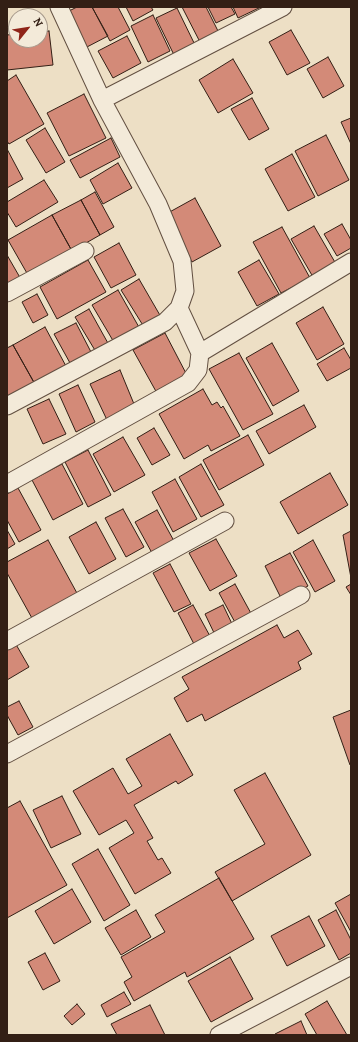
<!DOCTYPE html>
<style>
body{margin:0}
#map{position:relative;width:358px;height:1042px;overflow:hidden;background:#eddfc5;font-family:Alegreya,serif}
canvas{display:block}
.frame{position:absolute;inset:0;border:8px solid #331f15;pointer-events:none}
.north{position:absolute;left:8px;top:8px;width:40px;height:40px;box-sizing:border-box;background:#f3ead9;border:1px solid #a6998b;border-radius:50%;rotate:60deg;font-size:11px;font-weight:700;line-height:16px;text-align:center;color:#331f15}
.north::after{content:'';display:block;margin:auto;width:14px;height:18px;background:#8f2418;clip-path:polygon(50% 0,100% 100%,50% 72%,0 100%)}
</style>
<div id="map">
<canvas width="358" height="1042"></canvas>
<div class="frame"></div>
<div class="north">N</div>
</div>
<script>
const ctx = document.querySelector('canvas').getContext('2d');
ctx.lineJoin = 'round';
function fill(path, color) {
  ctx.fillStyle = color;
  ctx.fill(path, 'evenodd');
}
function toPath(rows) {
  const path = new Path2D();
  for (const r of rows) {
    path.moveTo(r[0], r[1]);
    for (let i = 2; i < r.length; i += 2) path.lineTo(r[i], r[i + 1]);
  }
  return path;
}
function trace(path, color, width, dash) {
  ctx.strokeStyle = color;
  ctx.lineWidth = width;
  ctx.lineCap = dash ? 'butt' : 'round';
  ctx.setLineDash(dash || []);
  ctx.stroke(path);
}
const building = toPath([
 [77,7,92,7,108,36,85,48,67,12,77,7],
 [92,7,118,7,130,30,110,41,92,7],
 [126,7,151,7,153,10,133,21,126,7],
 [182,7,206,7,220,35,201,44,182,7],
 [208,7,231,7,235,14,216,23,208,7],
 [233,7,261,7,238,18,233,7],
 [177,8,197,49,176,59,156,18,177,8],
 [153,15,170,51,148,62,131,26,153,15],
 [291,30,310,63,287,75,269,42,291,30],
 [49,31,53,65,7,70,7,35,16,34,16,40,40,40,40,32,49,31],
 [127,36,141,63,113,78,98,51,127,36],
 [328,57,344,86,323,98,307,69,328,57],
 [233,59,253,93,218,113,199,80,233,59],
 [16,75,44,124,9,144,7,141,7,81,16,75],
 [84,94,106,138,69,156,47,113,84,94],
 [252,98,269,129,249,140,231,109,252,98],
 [351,118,351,144,341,122,351,118],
 [45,128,65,162,46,173,26,140,45,128],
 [326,135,349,180,318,196,295,151,326,135],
 [111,138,120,157,80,178,70,160,111,138],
 [7,149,23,179,7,188,7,149],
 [292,154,315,197,288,211,265,169,292,154],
 [118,163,132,188,103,204,90,180,118,163],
 [44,180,58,202,16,227,7,212,7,202,44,180],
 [95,192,114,227,100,235,81,200,95,192],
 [195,198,221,246,192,262,166,214,195,198],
 [81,200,100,235,72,251,52,215,81,200],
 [52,215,72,251,28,275,8,240,52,215],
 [342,224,351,240,351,248,337,256,324,234,342,224],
 [314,226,336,264,313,277,291,239,314,226],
 [282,227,310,278,281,293,253,242,282,227],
 [119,243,136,275,111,288,94,257,119,243],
 [7,255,22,281,7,290,7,255],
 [88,260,106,292,57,319,40,287,88,260],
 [259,260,279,294,257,306,238,272,259,260],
 [139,279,161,317,144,327,121,290,139,279],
 [118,290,140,329,115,344,92,305,118,290],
 [37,294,48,315,33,323,22,302,37,294],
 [323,307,344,344,317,360,296,323,323,307],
 [89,309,109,345,96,352,75,317,89,309],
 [76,323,91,352,70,363,54,334,76,323],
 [45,327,67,368,36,386,13,345,45,327],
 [165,333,189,379,158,395,133,350,165,333],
 [272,343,299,391,273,406,246,358,272,343],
 [13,345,36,386,7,402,7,348,13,345],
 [344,348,351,360,351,368,327,381,317,364,344,348],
 [239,353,273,414,243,430,209,369,239,353],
 [120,370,134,404,107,420,90,384,120,370],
 [78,385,95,422,76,432,59,394,78,385],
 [203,389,212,405,217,402,221,408,223,406,240,436,211,451,208,445,184,459,159,414,203,389],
 [49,399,66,434,43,444,27,409,49,399],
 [304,405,316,427,269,454,256,431,304,405],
 [154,428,170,455,152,465,137,438,154,428],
 [248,435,264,465,219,490,203,460,248,435],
 [123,437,145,475,114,492,93,454,123,437],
 [88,450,111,495,88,507,65,462,88,450],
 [62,464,83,504,53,520,32,480,62,464],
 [201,464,224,505,201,517,179,477,201,464],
 [330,473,348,505,298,534,280,502,330,473],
 [175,479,197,519,173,532,152,492,175,479],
 [18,488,41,530,19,542,7,520,7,494,18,488],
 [123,509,144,547,126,557,105,518,123,509],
 [157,510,174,541,152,553,135,522,157,510],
 [96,522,116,559,89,574,69,537,96,522],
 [7,530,15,544,7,549,7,530],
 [351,531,351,578,343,535,351,531],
 [216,539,237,576,210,591,189,553,216,539],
 [48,540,78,595,33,620,7,573,7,562,48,540],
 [313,540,335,581,315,592,293,552,313,540],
 [290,553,308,586,282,600,265,566,290,553],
 [170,564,191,604,174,612,153,573,170,564],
 [235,584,253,617,237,626,219,593,235,584],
 [351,584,351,595,346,587,351,584],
 [193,605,211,638,195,646,178,613,193,605],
 [223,605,234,628,216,637,205,614,223,605],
 [277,625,284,638,298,630,312,654,298,662,301,669,205,721,202,714,187,722,174,698,189,689,182,677,277,625],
 [14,641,29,667,7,680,7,646,14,641],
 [19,701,33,727,18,735,7,715,7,707,19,701],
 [351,710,351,765,350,765,333,717,351,710],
 [170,734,193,775,178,784,176,781,134,805,153,838,147,841,158,860,162,858,171,873,135,894,109,848,134,833,126,820,99,835,73,791,113,768,128,794,142,786,126,759,170,734],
 [265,773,311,855,232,901,215,872,265,844,234,790,265,773],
 [62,796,81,834,51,848,33,810,62,796],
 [20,801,67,885,7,918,7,808,20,801],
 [98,849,130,905,104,921,72,864,98,849],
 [219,878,254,939,187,977,185,972,134,1001,124,982,132,977,121,957,165,932,155,915,219,878],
 [72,889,91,922,54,944,35,911,72,889],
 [351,894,351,932,335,903,351,894],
 [136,910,151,937,121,955,105,928,136,910],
 [336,910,351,940,351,953,339,960,318,920,336,910],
 [309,916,325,946,287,966,271,936,309,916],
 [45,953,60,981,43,990,28,962,45,953],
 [230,957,253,999,211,1022,188,981,230,957],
 [124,992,131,1004,107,1017,101,1005,124,992],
 [327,1001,347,1035,317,1035,305,1014,327,1001],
 [77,1004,85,1014,72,1025,64,1016,77,1004],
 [150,1005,165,1035,117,1035,111,1024,150,1005],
 [301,1021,307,1035,275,1035,275,1034,301,1021]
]);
fill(building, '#d38a78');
trace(building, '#331f15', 1);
const street = toPath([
 [102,100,283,7],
 [7,293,85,251],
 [200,353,351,262],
 [7,406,165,322,179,308,185,291,182,261,158,204,102,100,59,7],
 [7,484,188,383,198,370,200,353,179,308],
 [7,641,225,521],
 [7,754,301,595],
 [219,1035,351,966]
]);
trace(street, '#624f41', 19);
trace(street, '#f3ead9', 17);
</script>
